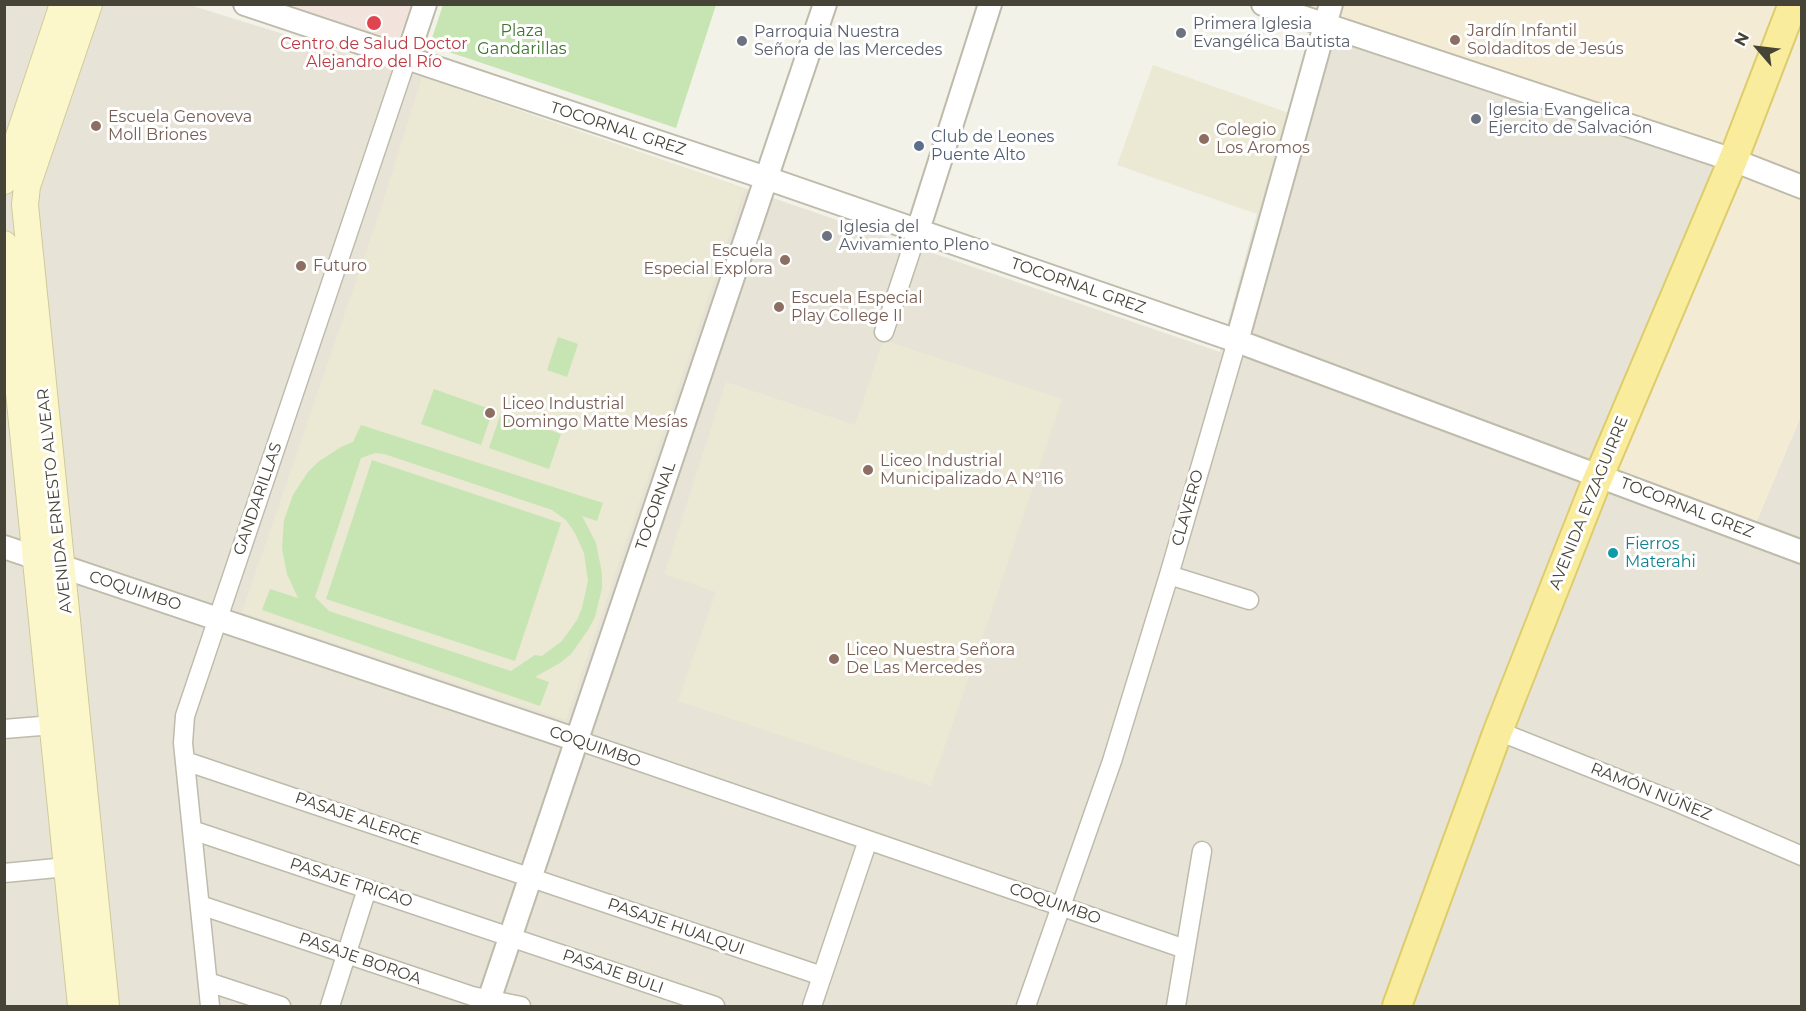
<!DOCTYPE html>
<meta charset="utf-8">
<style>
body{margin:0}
#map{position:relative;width:1806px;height:1011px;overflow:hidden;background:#f3f2e8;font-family:Montserrat,sans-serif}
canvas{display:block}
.frame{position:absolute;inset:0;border:6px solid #464337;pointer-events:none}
.north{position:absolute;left:1728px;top:18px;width:60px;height:60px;-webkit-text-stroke:4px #fff;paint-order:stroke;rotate:298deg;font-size:16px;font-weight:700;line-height:24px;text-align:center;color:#464337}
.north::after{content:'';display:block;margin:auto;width:21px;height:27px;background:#464337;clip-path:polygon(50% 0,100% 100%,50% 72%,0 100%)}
</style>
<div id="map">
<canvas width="1806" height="1011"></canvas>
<div class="frame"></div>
<div class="north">N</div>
</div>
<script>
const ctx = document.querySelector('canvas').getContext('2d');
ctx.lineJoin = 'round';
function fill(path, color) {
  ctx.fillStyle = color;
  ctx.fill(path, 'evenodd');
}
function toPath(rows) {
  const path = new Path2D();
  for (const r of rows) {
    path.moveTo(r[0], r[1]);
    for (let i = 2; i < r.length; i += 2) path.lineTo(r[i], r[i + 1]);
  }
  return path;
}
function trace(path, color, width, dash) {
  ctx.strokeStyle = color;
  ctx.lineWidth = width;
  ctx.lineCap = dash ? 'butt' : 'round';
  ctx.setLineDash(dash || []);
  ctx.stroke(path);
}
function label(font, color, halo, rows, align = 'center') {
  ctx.font = font + ' Montserrat,sans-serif';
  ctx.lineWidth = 6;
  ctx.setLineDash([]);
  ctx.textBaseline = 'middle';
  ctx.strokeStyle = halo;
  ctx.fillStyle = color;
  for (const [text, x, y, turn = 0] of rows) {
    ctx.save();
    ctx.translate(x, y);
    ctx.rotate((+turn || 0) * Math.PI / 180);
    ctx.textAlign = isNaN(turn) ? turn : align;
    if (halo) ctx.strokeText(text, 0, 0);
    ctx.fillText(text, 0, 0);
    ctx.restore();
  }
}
fill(toPath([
 [5,5,190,5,422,77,1220,352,1257,214,1314,26,1740,175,1754,527,1801,416,1801,1006,5,1006]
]), '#e7e4d7');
fill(toPath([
 [1309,5,1776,5,1721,146],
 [1801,19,1801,416,1754,527,1612,474]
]), '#f4ebd5');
fill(toPath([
 [1153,65,1289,113,1257,214,1117,165],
 [422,77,745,189,566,720,242,612,379,214],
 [883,340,1062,399,990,616,931,786,678,701,716,592,664,574,726,382,855,425]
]), '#ebe8d3');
fill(toPath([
 [290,5,411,5,398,41]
]), '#f3e3dd');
fill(toPath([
 [443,5,715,4,716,5,676,128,437,48,431,41],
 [558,337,578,344,567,377,547,370],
 [434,389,493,410,481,445,421,424],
 [501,413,561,434,549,469,489,448],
 [361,425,603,503,597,521,582,516,596,543,602,573,602,588,595,617,588,630,571,654,560,663,535,677,549,682,540,706,262,610,270,589,298,598,287,574,282,548,284,520,293,495,308,472,318,462,341,447,353,442],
 [375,453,384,454,552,510,566,520,575,533,584,553,588,581,582,608,577,620,562,641,542,656,535,655,511,671,329,611,315,597,361,458],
 [372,460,561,523,515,661,326,599]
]), '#c7e5b3');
const minor = toPath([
 [884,332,918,230],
 [1169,575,1249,600],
 [4,729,53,725],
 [1498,731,1679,803,1802,856],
 [577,740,1185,949],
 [185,761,822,976],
 [192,830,715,1006],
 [4,873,67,867],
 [200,905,472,996,521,1006],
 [208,982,281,1006],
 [210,1006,183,743,185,716,407,58],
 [330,1006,367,889],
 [812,1006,868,840],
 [1026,1006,1112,761,1169,575,1237,341],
 [1176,1006,1202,851]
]);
const tertiary = toPath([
 [245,4,766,178,1237,341,1802,552],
 [1263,4,1733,160,1802,187],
 [407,58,425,4],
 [918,230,990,4],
 [1237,341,1331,4],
 [4,547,577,740],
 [487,1006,825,4]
]);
const secondary = toPath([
 [89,4,27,186,25,205,106,1006],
 [4,181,63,4],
 [4,244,81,1006]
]);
const primary = toPath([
 [1397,1006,1498,731,1593,490,1733,160,1793,4]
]);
trace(minor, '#bebbab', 21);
trace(tertiary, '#bebbab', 26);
trace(secondary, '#d0ca9a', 28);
trace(primary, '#ddcc6c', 32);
trace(minor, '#fff', 18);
trace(tertiary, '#fff', 22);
trace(secondary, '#fcf7ca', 26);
trace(primary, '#f9ec9c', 28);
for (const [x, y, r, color] of [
 [374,23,8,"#e0444e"],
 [1181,33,6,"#6b7280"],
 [1455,40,6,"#8d6e63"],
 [742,41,6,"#6b7280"],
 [1476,119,6,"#6b7280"],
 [96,126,6,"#8d6e63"],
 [1204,139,6,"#8d6e63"],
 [919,146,6,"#5c6f8a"],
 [827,236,6,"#6b7280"],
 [785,260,6,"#8d6e63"],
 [301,266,6,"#8d6e63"],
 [779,307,6,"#8d6e63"],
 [490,413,6,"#8d6e63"],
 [868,470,6,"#8d6e63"],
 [1613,553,6,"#0f9aa8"],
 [834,659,6,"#8d6e63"]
]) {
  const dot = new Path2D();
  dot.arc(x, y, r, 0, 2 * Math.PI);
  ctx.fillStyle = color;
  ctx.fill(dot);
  trace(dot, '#fff', 2);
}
label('16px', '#5b616d', '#fff', [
 ["Primera Iglesia",1193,24],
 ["Evangélica Bautista",1193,42],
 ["Parroquia Nuestra",754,32],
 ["Señora de las Mercedes",754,50],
 ["Iglesia Evangelica",1488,110],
 ["Ejercito de Salvación",1488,128],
 ["Iglesia del",839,227],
 ["Avivamiento Pleno",839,245]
], 'left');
label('16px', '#3e752d', '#fff', [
 ["Plaza",522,31],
 ["Gandarillas",522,49]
]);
label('16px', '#785e54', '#fff', [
 ["Jardín Infantil",1467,31],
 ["Soldaditos de Jesús",1467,49],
 ["Escuela Genoveva",108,117],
 ["Moll Briones",108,135],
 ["Colegio",1216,130],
 ["Los Aromos",1216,148],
 ["Escuela",773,251,"right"],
 ["Especial Explora",773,269,"right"],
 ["Futuro",313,266],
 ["Escuela Especial",791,298],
 ["Play College II",791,316],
 ["Liceo Industrial",502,404],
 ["Domingo Matte Mesías",502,422],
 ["Liceo Industrial",880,461],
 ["Municipalizado A N°116",880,479],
 ["Liceo Nuestra Señora",846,650],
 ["De Las Mercedes",846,668]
], 'left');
label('16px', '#be3a42', '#fff', [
 ["Centro de Salud Doctor",374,44],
 ["Alejandro del Río",374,62]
]);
label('16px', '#464337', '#fff', [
 ["TOCORNAL GREZ",618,129,18],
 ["TOCORNAL GREZ",1078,286,19],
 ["GANDARILLAS",258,499,-71],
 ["AVENIDA ERNESTO ALVEAR",55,501,-96],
 ["AVENIDA EYZAGUIRRE",1589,503,-68],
 ["TOCORNAL",656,506,-71],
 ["CLAVERO",1188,508,-74],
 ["TOCORNAL GREZ",1687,508,21],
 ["COQUIMBO",135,591,18],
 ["COQUIMBO",595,747,19],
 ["RAMÓN NÚÑEZ",1651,792,22],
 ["PASAJE ALERCE",358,819,19],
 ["PASAJE TRICAO",351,883,18],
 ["COQUIMBO",1055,904,19],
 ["PASAJE HUALQUI",676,927,19],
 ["PASAJE BOROA",360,959,19],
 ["PASAJE BULI",613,972,19]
]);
label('16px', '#4e5e75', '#fff', [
 ["Club de Leones",931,137],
 ["Puente Alto",931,155]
], 'left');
label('16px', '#0d838f', '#fff', [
 ["Fierros",1625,544],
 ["Materahi",1625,562]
], 'left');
</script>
